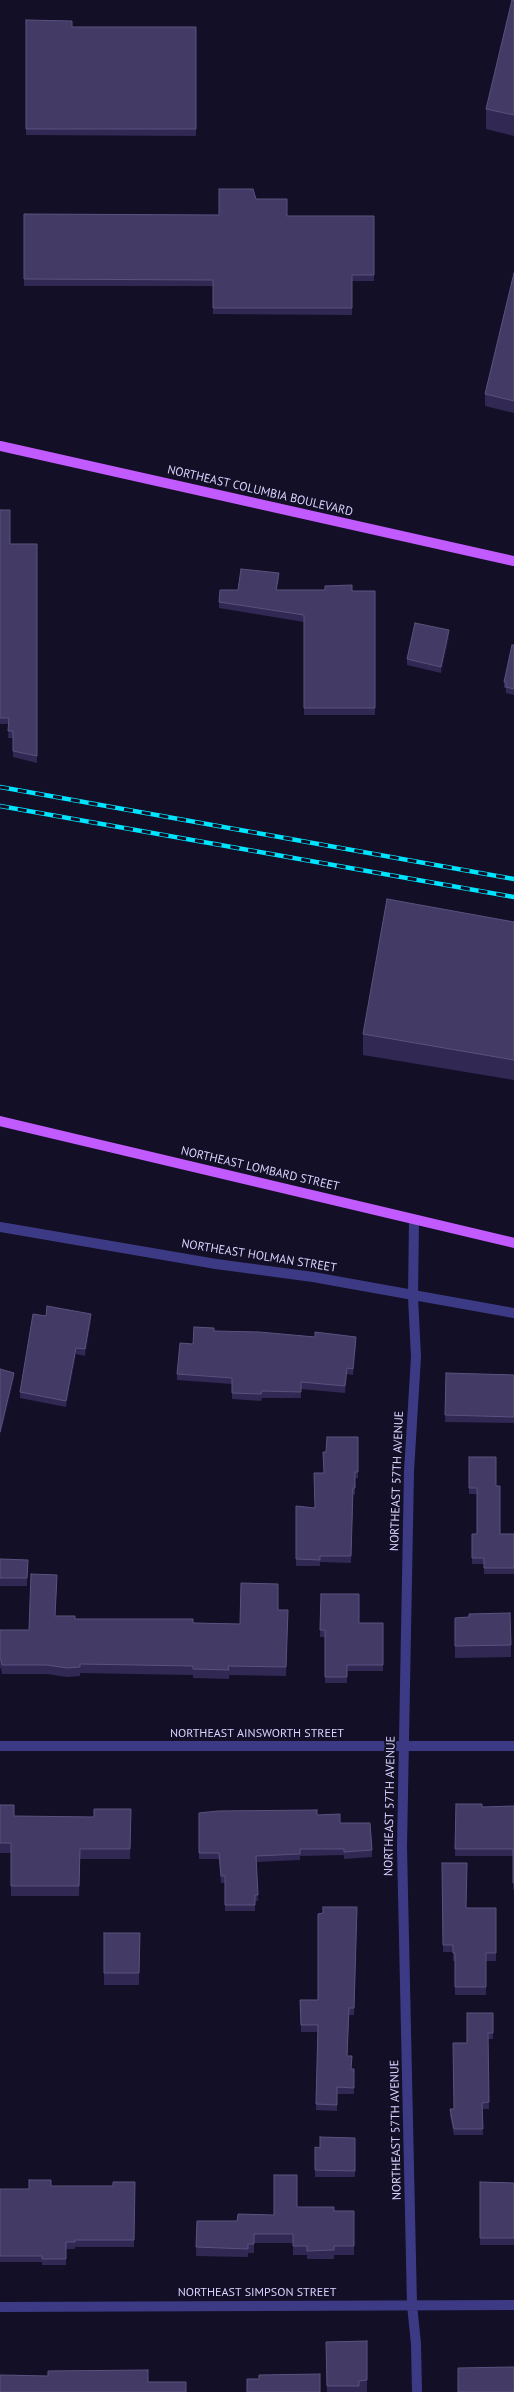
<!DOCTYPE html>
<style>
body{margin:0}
canvas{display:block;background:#130f26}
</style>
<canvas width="514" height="2392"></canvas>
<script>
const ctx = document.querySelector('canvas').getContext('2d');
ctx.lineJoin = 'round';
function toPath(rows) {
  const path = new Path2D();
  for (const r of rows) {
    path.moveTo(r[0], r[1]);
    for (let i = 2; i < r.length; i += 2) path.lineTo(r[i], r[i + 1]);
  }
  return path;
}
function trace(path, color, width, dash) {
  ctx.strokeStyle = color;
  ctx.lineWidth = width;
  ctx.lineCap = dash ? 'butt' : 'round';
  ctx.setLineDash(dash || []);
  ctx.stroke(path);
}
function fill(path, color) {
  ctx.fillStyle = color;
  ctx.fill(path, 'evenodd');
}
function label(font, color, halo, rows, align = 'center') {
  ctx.font = font + ' "PT Sans",sans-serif';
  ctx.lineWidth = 4;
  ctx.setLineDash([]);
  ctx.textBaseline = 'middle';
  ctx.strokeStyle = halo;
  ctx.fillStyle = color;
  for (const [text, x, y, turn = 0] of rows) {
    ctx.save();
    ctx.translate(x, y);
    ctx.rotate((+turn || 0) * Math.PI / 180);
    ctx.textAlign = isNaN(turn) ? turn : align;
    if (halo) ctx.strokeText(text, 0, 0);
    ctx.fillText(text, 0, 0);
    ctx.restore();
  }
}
trace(toPath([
 [414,1220,413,1297,416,1357,409,1471,402,1847,412,2305,416,2344,417,2392],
 [0,1227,216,1264,313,1277,514,1313],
 [0,1746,514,1746],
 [0,2307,514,2305]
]), '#3d3a85', 10);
trace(toPath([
 [0,446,514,561],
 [0,1121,514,1243]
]), '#c25bff', 10);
const rail = toPath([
 [0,787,514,879],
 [0,806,514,897]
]);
trace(rail, '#00e5ff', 4.5);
trace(rail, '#130f26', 3, [9]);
fill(toPath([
 [514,0,514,136,486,129,486,109],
 [26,20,72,27,196,27,196,136,26,135],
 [256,199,287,216,374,216,374,281,352,281,352,315,213,314,213,286,24,286,24,214,219,215],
 [514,273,514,413,485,406,485,394],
 [0,510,10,544,37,544,37,763,13,757,13,738,8,738,9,724,0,724],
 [279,579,277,590,375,591,375,715,304,715,304,622,219,608,219,602,238,590],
 [449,637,441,673,407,665,407,659],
 [514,645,514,695,506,693,506,688,504,688,504,682],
 [514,922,514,1080,363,1055,363,1034],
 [46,1316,91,1320,85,1356,76,1354,66,1407,20,1398,20,1392],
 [214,1331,356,1343,353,1375,347,1374,345,1393,301,1389,301,1398,262,1398,261,1401,232,1399,232,1384,177,1380,177,1374,193,1344],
 [446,1373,514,1375,514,1423,445,1422],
 [358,1437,358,1478,355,1478,355,1495,353,1494,351,1563,320,1562,320,1566,296,1566,296,1506,315,1508,324,1473,326,1452],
 [469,1457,496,1486,500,1534,514,1534,514,1603,514,1574,484,1574,484,1564,472,1564,472,1534,477,1534,477,1494,469,1494],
 [0,1559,28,1560,27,1586,0,1586],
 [57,1584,55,1616,75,1619,240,1624,278,1610,288,1610,286,1676,229,1675,229,1679,193,1678,193,1675,80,1673,80,1676,67,1677,47,1674,2,1674,1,1668,0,1668,0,1630,29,1630],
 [321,1594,359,1623,383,1623,383,1671,347,1671,347,1683,325,1683,325,1637,320,1637],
 [455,1618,511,1645,511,1657,455,1658],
 [456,1804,482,1807,514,1806,514,1890,513,1890,513,1856,455,1856],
 [0,1805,14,1816,94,1817,131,1809,130,1859,80,1859,79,1896,11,1896,11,1853,0,1853],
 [199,1813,317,1815,340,1823,372,1850,372,1857,344,1859,344,1855,300,1856,300,1860,256,1862,258,1901,255,1901,255,1911,225,1911,225,1883,221,1883,219,1859,199,1859],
 [442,1863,467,1908,496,1908,496,1961,486,1961,486,1995,455,1995,455,1961,453,1961,453,1952,443,1952],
 [357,1907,354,2015,349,2015,347,2056,351,2069,354,2069,354,2094,337,2094,337,2111,316,2110,318,2032,301,2032,300,2000,318,2000,323,1913],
 [104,1933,140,1933,139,1985,104,1985],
 [493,2013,493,2039,488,2039,489,2109,482,2109,483,2135,454,2135,450,2116,450,2109,454,2109],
 [355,2138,355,2177,315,2177,315,2147,320,2148],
 [135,2182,134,2247,75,2247,75,2249,66,2249,66,2265,42,2265,42,2262,0,2262,0,2189,29,2189,51,2186,113,2186],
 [480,2182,514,2183,514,2245,480,2245],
 [297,2207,334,2211,354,2211,354,2255,334,2255,334,2259,307,2259,307,2255,293,2255,293,2243,254,2243,254,2253,248,2253,248,2257,196,2256,197,2221,237,2221,274,2215],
 [367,2341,367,2392,327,2392,326,2342]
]), '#312854');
fill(toPath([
 [279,573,279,579,276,597,276,590],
 [449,630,449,637,441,673,441,667],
 [91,1314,91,1320,85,1356,85,1349],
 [356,1337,356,1343,353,1375,353,1369],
 [76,1348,76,1354,66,1407,66,1401],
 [347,1368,347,1374,345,1393,345,1386],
 [14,1373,14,1379,0,1438,0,1432]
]), '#1d163a');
const building = toPath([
 [512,0,514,0,514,115,486,109,512,0],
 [26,20,72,21,72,27,196,27,196,129,26,129,26,20],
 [219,189,253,189,256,199,287,199,287,216,374,216,374,275,352,275,352,308,213,308,213,280,24,279,24,214,219,215,219,189],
 [514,273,514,401,485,394,514,273],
 [0,510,10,510,10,544,37,544,37,756,13,751,13,731,8,731,9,718,0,718,0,510],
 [241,569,279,573,276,590,325,590,325,586,352,585,352,591,375,591,375,708,304,708,304,615,219,602,220,590,238,590,241,569],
 [415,623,449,630,441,667,407,659,415,623],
 [512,645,514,645,514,689,506,687,506,682,504,682,512,645],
 [387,899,514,922,514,1060,363,1034,387,899],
 [47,1306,91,1314,85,1349,76,1348,66,1401,20,1392,33,1314,46,1316,47,1306],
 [194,1327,214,1328,214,1331,259,1332,315,1337,315,1332,356,1337,353,1369,347,1368,345,1386,301,1382,301,1392,262,1391,261,1394,232,1393,232,1378,177,1374,180,1343,193,1344,194,1327],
 [0,1369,14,1373,0,1432,0,1369],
 [446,1373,514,1375,514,1417,445,1415,446,1373],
 [327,1437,358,1437,358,1472,355,1472,355,1488,353,1488,351,1556,320,1556,320,1560,296,1559,296,1506,315,1508,314,1473,324,1473,323,1452,326,1452,327,1437],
 [469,1457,496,1457,496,1486,500,1486,500,1534,514,1534,514,1568,484,1568,484,1558,472,1558,472,1534,477,1534,477,1488,469,1488,469,1457],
 [0,1559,28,1560,27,1578,0,1578,0,1559],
 [31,1574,57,1575,55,1616,75,1616,75,1619,193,1619,193,1623,240,1624,241,1583,278,1584,278,1610,288,1610,286,1667,228,1666,229,1670,193,1669,193,1666,80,1664,80,1667,67,1668,47,1665,2,1665,1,1660,0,1659,0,1630,29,1630,31,1574],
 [321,1594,359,1594,359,1623,383,1623,383,1665,347,1665,347,1677,325,1677,325,1630,320,1630,321,1594],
 [510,1613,511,1645,455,1646,455,1618,469,1617,469,1614,510,1613],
 [456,1804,482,1804,482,1807,514,1806,514,1883,513,1883,513,1849,455,1849,456,1804],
 [0,1805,14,1805,14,1816,94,1817,94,1809,131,1809,130,1849,80,1849,79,1886,11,1886,11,1843,0,1843,0,1805],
 [317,1810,317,1815,340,1814,340,1823,370,1823,372,1850,344,1852,344,1849,300,1849,300,1854,256,1856,258,1895,255,1895,255,1905,225,1905,225,1876,221,1876,219,1853,199,1853,199,1813,218,1811,317,1810],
 [442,1863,467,1863,466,1908,496,1908,496,1953,486,1953,486,1987,455,1987,455,1953,453,1953,453,1945,443,1945,442,1863],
 [323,1907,357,1907,354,2008,349,2008,347,2056,352,2056,351,2069,354,2069,354,2088,337,2087,337,2105,316,2104,318,2025,301,2025,300,2000,318,2000,318,1914,323,1913,323,1907],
 [104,1933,140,1933,139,1973,104,1973,104,1933],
 [467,2013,493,2013,493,2033,488,2033,489,2102,482,2103,483,2129,454,2129,450,2109,454,2109,453,2043,467,2043,467,2013],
 [320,2137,355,2138,355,2171,315,2170,315,2147,320,2148,320,2137],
 [274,2175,297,2175,297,2207,334,2207,334,2211,354,2211,354,2246,334,2246,334,2250,307,2251,307,2246,293,2246,293,2234,254,2234,254,2244,248,2244,248,2249,196,2247,197,2221,237,2221,238,2214,274,2215,274,2175],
 [29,2180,51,2180,51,2186,113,2186,113,2182,135,2182,134,2240,75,2240,75,2242,66,2242,66,2259,42,2259,42,2256,0,2256,0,2189,29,2189,29,2180],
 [480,2182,514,2183,514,2238,480,2238,480,2182],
 [367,2341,367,2380,359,2381,359,2386,327,2386,326,2342,367,2341],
 [514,2367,514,2392,458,2392,458,2368,514,2367],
 [148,2370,148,2382,186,2382,186,2392,0,2392,0,2375,48,2376,48,2371,148,2370],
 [320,2374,320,2392,247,2392,247,2379,259,2379,259,2375,320,2374]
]);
fill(building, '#433a66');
trace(building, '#5a527e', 1);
label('12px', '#d9d4ff', '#130f26', [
 ["NORTHEAST COLUMBIA BOULEVARD",260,491,13],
 ["NORTHEAST LOMBARD STREET",260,1169,13],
 ["NORTHEAST HOLMAN STREET",259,1256,9],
 ["NORTHEAST 57TH AVENUE",397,1481,-88],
 ["NORTHEAST AINSWORTH STREET",257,1734],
 ["NORTHEAST 57TH AVENUE",390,1806,-89],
 ["NORTHEAST 57TH AVENUE",396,2130,-91],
 ["NORTHEAST SIMPSON STREET",257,2293]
]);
</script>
